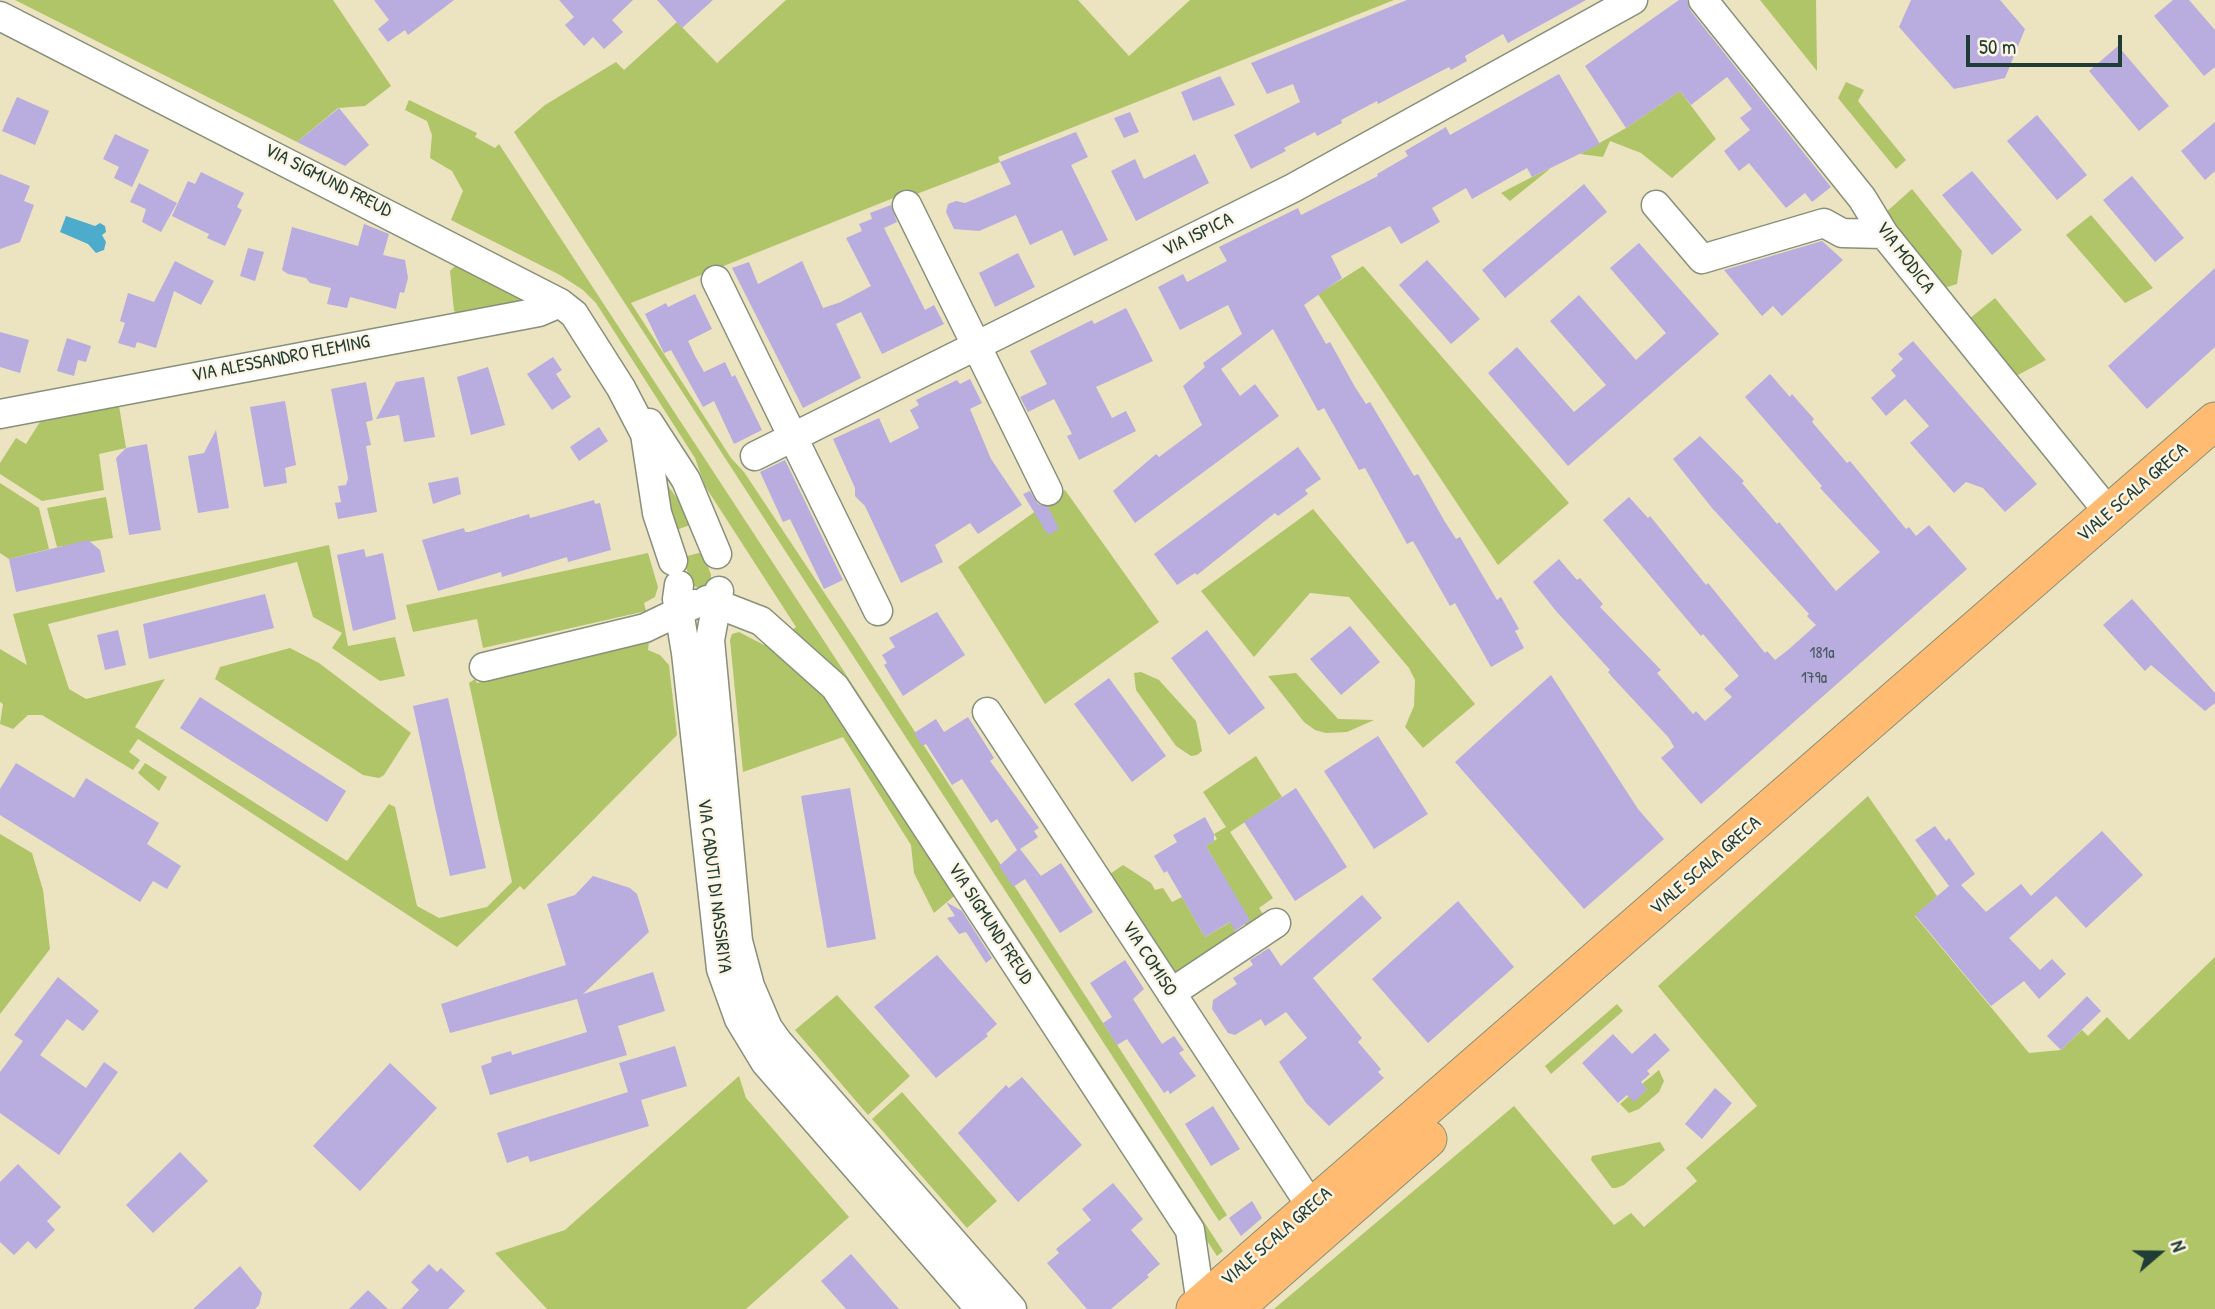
<!DOCTYPE html>
<style>
body{margin:0}
#map{position:relative;width:2215px;height:1309px;overflow:hidden;background:#ece3c1;font-family:"Patrick Hand",sans-serif}
canvas{display:block}
.north{position:absolute;left:2124px;top:1218px;width:70px;height:70px;-webkit-text-stroke:5px #fcf5e5;paint-order:stroke;rotate:70deg;font-size:19px;font-weight:700;line-height:28px;text-align:center;color:#1f3d34}
.north::after{content:'';display:block;margin:auto;width:24px;height:32px;background:#1f3d34;clip-path:polygon(50% 0,100% 100%,50% 72%,0 100%)}
.scale{position:absolute;left:1966px;top:35px;width:156px;height:32px;box-sizing:border-box;border:4px solid #1f3d34;border-top:0;padding-left:9px;font-size:21px;line-height:24px;white-space:nowrap;color:#1f3d34;-webkit-text-stroke:5px #fcf5e5;paint-order:stroke}
</style>
<div id="map">
<canvas width="2215" height="1309"></canvas>
<div class="north">N</div>
<div class="scale">50 m</div>
</div>
<script>
const ctx = document.querySelector('canvas').getContext('2d');
ctx.lineJoin = 'round';
function fill(path, color) {
  ctx.fillStyle = color;
  ctx.fill(path, 'evenodd');
}
function toPath(rows) {
  const path = new Path2D();
  for (const r of rows) {
    path.moveTo(r[0], r[1]);
    for (let i = 2; i < r.length; i += 2) path.lineTo(r[i], r[i + 1]);
  }
  return path;
}
function trace(path, color, width, dash) {
  ctx.strokeStyle = color;
  ctx.lineWidth = width;
  ctx.lineCap = dash ? 'butt' : 'round';
  ctx.setLineDash(dash || []);
  ctx.stroke(path);
}
function label(font, color, halo, rows, align = 'center') {
  ctx.font = font + ' "Patrick Hand",sans-serif';
  ctx.lineWidth = 5;
  ctx.setLineDash([]);
  ctx.textBaseline = 'middle';
  ctx.strokeStyle = halo;
  ctx.fillStyle = color;
  for (const [text, x, y, turn = 0] of rows) {
    ctx.save();
    ctx.translate(x, y);
    ctx.rotate((+turn || 0) * Math.PI / 180);
    ctx.textAlign = isNaN(turn) ? turn : align;
    if (halo) ctx.strokeText(text, 0, 0);
    ctx.fillText(text, 0, 0);
    ctx.restore();
  }
}
fill(toPath([
 [15,0,333,0,391,86,365,106,338,108,297,142],
 [786,0,1078,0,1129,56,1190,0,1394,0,998,157,1000,162,914,195,911,191,631,303,731,458,744,472,855,639,1227,1215,1219,1221,514,132,545,105,616,62,624,70,677,22,717,63],
 [1760,0,1816,0,1817,71],
 [1846,82,1864,90,1858,101,1906,160,1896,169,1838,98],
 [1680,91,1716,139,1672,178,1641,153,1610,141,1603,157,1580,154,1626,128],
 [409,100,477,133,475,137,495,148,499,144,1223,1251,1217,1256,828,664,788,633,796,627,705,486,695,458,596,303,583,290,560,275,451,220,463,191,452,171,430,158,432,135,427,121,405,110],
 [1551,168,1510,201,1501,193,1532,177],
 [1912,189,1962,251,1957,284,1944,288,1884,214],
 [2091,215,2153,288,2125,303,2066,235],
 [456,265,522,299,522,302,459,314,454,311,450,271],
 [1363,266,1569,503,1498,565,1318,294],
 [1995,298,2046,360,2016,376,1969,319],
 [119,406,126,448,99,454,104,490,42,501,0,474,0,463,16,438,26,444,40,422],
 [0,483,39,508,49,549,9,559,0,553],
 [666,483,692,519,693,524,676,530,673,527],
 [1065,490,1159,622,1045,704,958,567],
 [106,497,113,538,57,547,47,508],
 [1313,509,1475,704,1423,748,1405,727,1414,706,1415,680,1409,668,1349,597,1310,593,1254,657,1201,591],
 [329,545,348,646,395,637,405,676,380,681,332,648,342,633,313,617,297,562,48,624,69,689,86,699,165,679,135,727,347,861,389,804,395,807,417,906,439,918,487,907,512,882,469,683,475,679,477,683,649,642,648,650,660,655,669,665,677,735,524,890,520,886,457,947,138,739,129,752,140,760,133,770,42,715,28,715,13,729,0,724,3,704,0,702,0,649,27,665,13,614],
 [648,553,658,587,655,597,644,603,646,611,483,648,477,619,413,632,406,605],
 [699,553,704,555,711,575,711,582,700,590,691,583,685,564,687,556],
 [739,632,764,645,769,641,825,687,960,891,934,913,914,873,911,845,843,737,743,772,730,640,732,634],
 [290,648,319,663,411,733,384,775,379,778,363,775,215,679,220,667],
 [1141,672,1159,680,1196,721,1202,751,1197,755,1191,756,1176,746,1136,690,1134,673],
 [1296,673,1338,719,1374,720,1347,732,1326,733,1315,730,1304,722,1268,676],
 [1256,756,1282,797,1230,832,1273,898,1259,908,1267,920,1250,931,1245,924,1234,930,1239,939,1179,979,1110,874,1123,865,1151,883,1155,890,1163,888,1172,902,1182,897,1205,937,1241,916,1232,891,1206,846,1217,839,1214,834,1226,827,1203,792],
 [145,763,167,777,159,791,138,773],
 [1868,796,1937,896,1915,916,2029,1053,2061,1050,2082,1030,2088,1036,2107,1017,2129,1040,2215,957,2215,1309,1274,1309,1514,1106,1614,1225,1631,1213,1644,1227,1697,1181,1686,1168,1757,1106,1658,986],
 [0,834,32,853,43,890,50,949,0,1014],
 [837,995,910,1076,868,1115,795,1030],
 [1617,1004,1623,1011,1551,1074,1545,1066],
 [1659,1070,1664,1081,1659,1092,1639,1109,1629,1113,1620,1104,1629,1096,1634,1101,1647,1089,1642,1084],
 [739,1076,746,1098,849,1217,746,1309,547,1309,495,1253,565,1230],
 [902,1092,997,1201,967,1228,872,1119],
 [1660,1142,1665,1150,1624,1185,1616,1188,1612,1188,1591,1160,1592,1156]
]), '#b0c468');
fill(toPath([
 [66,216,95,226,100,223,105,226,106,232,102,235,106,242,104,250,96,253,88,244,60,232]
]), '#4daccc');
fill(toPath([
 [374,0,454,0,408,35,405,30,388,42,378,29,389,20],
 [559,0,633,0,612,20,623,32,604,49,593,37,584,46,565,25,574,17],
 [657,0,713,0,682,28],
 [1407,0,1586,0,1508,43,1503,34,1465,56,1467,61,1451,70,1449,67,1378,104,1377,101,1341,120,1342,123,1317,136,1315,132,1284,148,1286,151,1251,169,1234,135,1300,102,1293,84,1267,94,1251,63],
 [1679,0,1687,0,1690,10,1831,187,1812,202,1805,193,1786,208,1749,163,1739,171,1724,151,1750,130,1740,118,1752,109,1727,77,1691,105,1680,91,1626,128,1585,66],
 [1911,0,2000,0,2025,29,2005,78,1954,89,1899,27],
 [2173,0,2189,0,2215,30,2215,67,2204,76,2154,16],
 [2118,46,2169,106,2139,131,2089,71],
 [1559,74,1600,144,1532,177,1527,168,1472,199,1466,188,1432,208,1440,222,1401,244,1390,226,1331,256,1342,278,1304,305,1326,344,1330,342,1355,387,1366,404,1370,402,1414,476,1418,474,1445,522,1456,539,1460,537,1497,600,1501,597,1519,629,1515,631,1524,648,1491,667,1455,603,1450,606,1413,541,1407,544,1365,468,1359,470,1324,408,1318,411,1273,329,1221,369,1240,396,1255,384,1279,416,1135,523,1113,491,1156,454,1159,457,1202,425,1183,386,1205,367,1203,363,1242,334,1228,305,1180,330,1158,287,1183,274,1187,282,1227,261,1219,247,1298,208,1301,215,1378,176,1377,174,1408,156,1405,151,1446,127,1450,135],
 [1220,76,1235,105,1193,121,1181,92],
 [17,97,49,111,35,145,2,131],
 [339,108,369,145,345,166,297,142],
 [1130,112,1139,132,1124,138,1114,118],
 [2037,115,2087,175,2057,200,2007,141],
 [2215,122,2215,171,2205,180,2181,151],
 [1076,132,1088,157,1071,165,1108,240,1074,256,1062,230,1030,245,1016,215,979,231,954,229,946,212,948,204,956,201,965,203,1011,184,1000,162],
 [115,134,149,150,132,187,114,178,119,167,103,159],
 [1195,154,1209,183,1136,221,1111,171,1135,159,1144,179],
 [1972,171,2022,230,1992,255,1942,195],
 [201,172,244,193,237,207,242,210,225,246,207,238,209,234,172,216,188,181,195,184],
 [0,174,30,186,24,201,34,205,20,242,0,249],
 [2132,176,2184,238,2155,262,2103,200],
 [139,183,177,203,161,232,142,222,146,209,130,202],
 [1584,184,1607,212,1505,298,1482,270],
 [891,205,897,222,884,228,925,310,934,305,944,324,882,354,861,312,836,324,861,378,803,408,732,268,749,262,758,284,802,261,823,308,841,302,871,286,846,238,862,231,859,224,872,219,870,213],
 [364,224,389,234,383,255,405,260,408,278,404,293,400,292,396,309,350,297,347,308,327,304,331,288,310,283,306,278,288,274,282,270,292,227,358,246],
 [1822,241,1843,260,1782,316,1773,306,1762,316,1724,270],
 [1639,243,1719,334,1568,466,1488,373,1517,347,1574,412,1606,385,1550,321,1579,295,1636,360,1666,333,1610,268],
 [248,248,264,252,255,281,240,276],
 [1018,253,1035,287,995,307,979,273],
 [1427,260,1480,319,1451,344,1399,285],
 [175,261,214,281,201,305,174,291,156,348,137,342,135,348,118,343,125,323,120,321,128,293,154,302],
 [2215,268,2215,347,2147,409,2108,366],
 [695,294,712,329,688,341,695,356,704,372,725,362,732,377,735,375,762,430,734,444,714,401,703,407,671,350,664,353,645,314,666,303,668,307],
 [1126,308,1153,361,1096,387,1112,418,1126,411,1136,431,1079,460,1067,436,1072,434,1054,399,1028,412,1020,397,1047,384,1030,351,1092,320,1094,324],
 [0,332,29,340,20,373,0,367],
 [67,338,91,346,86,362,78,360,74,376,57,371],
 [1913,341,2037,484,2005,512,1983,488,1966,482,1954,493,1910,443,1929,426,1905,399,1886,416,1871,398,1896,376,1891,370,1903,359,1898,354],
 [553,357,562,370,556,374,571,397,552,410,527,374],
 [488,367,505,425,471,435,457,377],
 [1770,374,1790,397,1792,394,1798,401,1814,419,1812,422,1847,463,1850,461,1906,529,1909,527,1916,536,1929,525,1967,569,1701,804,1661,758,1674,747,1669,738,1613,678,1608,672,1610,670,1556,611,1533,582,1559,559,1577,580,1580,578,1603,604,1600,607,1661,670,1657,673,1693,714,1696,711,1705,721,1732,697,1724,689,1739,676,1703,634,1701,636,1603,520,1629,497,1648,518,1650,516,1706,585,1708,583,1765,653,1767,651,1775,660,1788,650,1816,625,1807,616,1809,614,1712,508,1673,459,1700,436,1744,481,1742,483,1777,524,1779,522,1836,591,1880,552,1820,488,1822,486,1745,397],
 [424,377,435,437,404,442,399,415,376,419,396,382],
 [970,379,982,403,970,409,991,459,1022,505,978,534,970,523,935,545,943,562,901,583,865,506,855,496,855,488,833,439,879,418,890,443,919,428,910,410,919,405,916,400,957,380,960,384],
 [366,382,373,420,366,422,371,445,366,446,377,512,338,519,335,503,341,502,338,486,346,485,348,478,331,389],
 [285,401,296,465,285,468,287,483,264,487,250,407],
 [599,427,608,441,579,461,570,447],
 [216,430,229,508,198,513,188,456,204,453],
 [147,444,161,530,129,535,116,458,126,448],
 [1298,447,1321,479,1305,490,1308,494,1278,516,1275,513,1197,575,1195,573,1177,585,1154,554],
 [785,460,843,580,824,589,790,519,783,522,760,472],
 [458,477,461,494,433,504,428,483],
 [1030,491,1038,504,1048,507,1059,529,1048,535,1023,494],
 [594,500,595,504,600,503,611,550,568,562,567,557,502,577,501,572,438,591,422,540,464,528,465,532,469,532,529,514,530,518,534,517],
 [88,540,100,550,105,572,16,592,9,559],
 [364,549,366,557,383,553,396,619,353,631,337,555],
 [265,594,274,628,149,659,143,624],
 [2132,599,2215,693,2215,703,2205,711,2151,665,2145,671,2103,625],
 [937,612,965,655,903,696,884,665,887,663,882,655,895,647,889,638],
 [1350,626,1380,662,1341,695,1310,659],
 [118,630,126,665,105,670,97,635],
 [1207,630,1265,708,1229,735,1171,658],
 [1551,675,1638,809,1664,839,1584,909,1455,762],
 [1109,678,1166,756,1132,782,1074,704],
 [200,697,346,791,327,822,180,728],
 [448,698,486,868,450,876,413,706],
 [968,717,994,758,990,761,1039,828,1034,831,1038,837,1020,849,1041,876,1061,863,1093,912,1060,933,1025,879,1013,887,999,866,1017,850,997,819,991,823,962,779,952,785,926,744,922,746,914,733,936,719,944,732],
 [1378,736,1428,814,1374,849,1324,771],
 [16,763,74,798,86,778,159,823,147,844,181,866,167,889,153,881,140,902,0,815,0,789],
 [850,788,876,939,827,948,801,796],
 [1296,788,1347,867,1295,901,1244,822],
 [1205,817,1214,834,1214,841,1206,846,1250,920,1235,931,1230,922,1205,937,1167,871,1164,873,1154,856,1177,842,1173,835],
 [1935,826,1946,841,1949,838,1975,874,1961,885,1986,912,2021,884,2031,896,2102,831,2143,875,2086,928,2056,896,2009,938,2040,970,2052,959,2066,974,2039,999,2024,981,1991,1006,1915,915,1949,886,1915,840],
 [593,876,630,888,637,894,649,932,583,994,653,972,665,1011,618,1026,627,1055,490,1095,481,1066,492,1062,491,1057,511,1051,512,1055,587,1032,577,999,450,1033,441,1004,566,965,547,904,575,895],
 [1362,895,1382,918,1313,978,1362,1038,1358,1042,1381,1069,1378,1072,1384,1078,1329,1126,1306,1103,1279,1062,1307,1038,1286,1012,1265,1026,1261,1019,1235,1035,1228,1033,1212,1009,1213,1000,1237,984,1233,978,1253,965,1250,960,1269,948,1281,966],
 [1458,901,1514,967,1428,1043,1372,979],
 [946,902,962,911,992,958,986,963,966,932,959,934,947,918,955,916],
 [937,955,997,1024,986,1034,988,1036,936,1078,874,1007],
 [1125,960,1144,989,1133,999,1162,1044,1174,1036,1184,1050,1179,1053,1196,1076,1170,1094,1168,1090,1164,1093,1127,1039,1117,1045,1103,1023,1112,1017,1090,983],
 [58,977,99,1011,83,1031,67,1019,40,1055,86,1088,104,1062,118,1072,59,1155,0,1113,0,1072,23,1041,14,1035],
 [2087,996,2101,1011,2061,1050,2047,1036],
 [1655,1033,1670,1050,1647,1071,1650,1074,1641,1082,1647,1089,1634,1102,1627,1095,1618,1103,1582,1063,1613,1034,1632,1054],
 [675,1046,687,1086,641,1100,649,1126,530,1162,528,1156,507,1163,497,1133,628,1092,619,1063],
 [390,1063,437,1108,360,1191,313,1146],
 [1022,1077,1082,1145,1018,1202,958,1133,1006,1085,1009,1088],
 [1715,1088,1732,1103,1702,1139,1685,1124],
 [1213,1106,1240,1149,1211,1166,1185,1124],
 [180,1152,208,1181,153,1233,126,1205],
 [18,1164,61,1207,47,1221,55,1230,36,1249,28,1241,14,1255,0,1242,0,1182],
 [1113,1183,1143,1219,1131,1230,1160,1264,1147,1275,1149,1277,1111,1309,1087,1309,1047,1263,1059,1253,1056,1249,1091,1220,1082,1209],
 [1252,1201,1262,1218,1241,1236,1229,1218],
 [851,1254,899,1309,846,1309,821,1281],
 [429,1264,437,1272,441,1268,465,1291,448,1309,401,1309,419,1290,411,1282],
 [240,1266,262,1293,259,1305,255,1309,193,1309],
 [368,1290,388,1309,349,1309]
]), '#b9acdf');
const minor = toPath([
 [1703,0,1862,198,1884,234,2110,514],
 [0,16,560,303,574,314,621,388,645,434,657,513,673,561],
 [907,205,1048,491],
 [1656,205,1702,259,1824,223,1842,233,1884,234],
 [716,280,878,611],
 [0,414,539,312,560,303],
 [649,423,686,480,717,554],
 [755,456,1293,188,1633,0],
 [679,585,677,599,686,653,721,969,739,1019,765,1062,980,1309],
 [719,591,710,640,738,941,750,986,768,1028,778,1042,1012,1309],
 [707,600,761,621,835,687,1190,1230,1201,1304],
 [484,667,645,628,695,604],
 [987,712,1311,1206],
 [1171,993,1276,923]
]);
const major = toPath([
 [1195,1309,2215,421],
 [1234,1309,1428,1139]
]);
trace(minor, '#86907a', 31);
trace(major, '#86907a', 39);
trace(minor, '#fff', 28);
trace(major, '#febb71', 37);
label('16px', '#46595f', null, [
 ["181a",1822,654],
 ["179a",1814,679]
]);
label('19px', '#1f3d34', '#fcf5e5', [
 ["VIA SIGMUND FREUD",328,181,27],
 ["VIA ISPICA",1198,235,-26],
 ["VIA MODICA",1905,258,53],
 ["VIA ALESSANDRO FLEMING",281,359,-11],
 ["VIALE SCALA GRECA",2133,493,-41],
 ["VIALE SCALA GRECA",1706,866,-41],
 ["VIA CADUTI DI NASSIRIYA",714,886,83],
 ["VIA SIGMUND FREUD",990,924,57],
 ["VIA COMISO",1149,959,57],
 ["VIALE SCALA GRECA",1277,1237,-41]
]);
</script>
